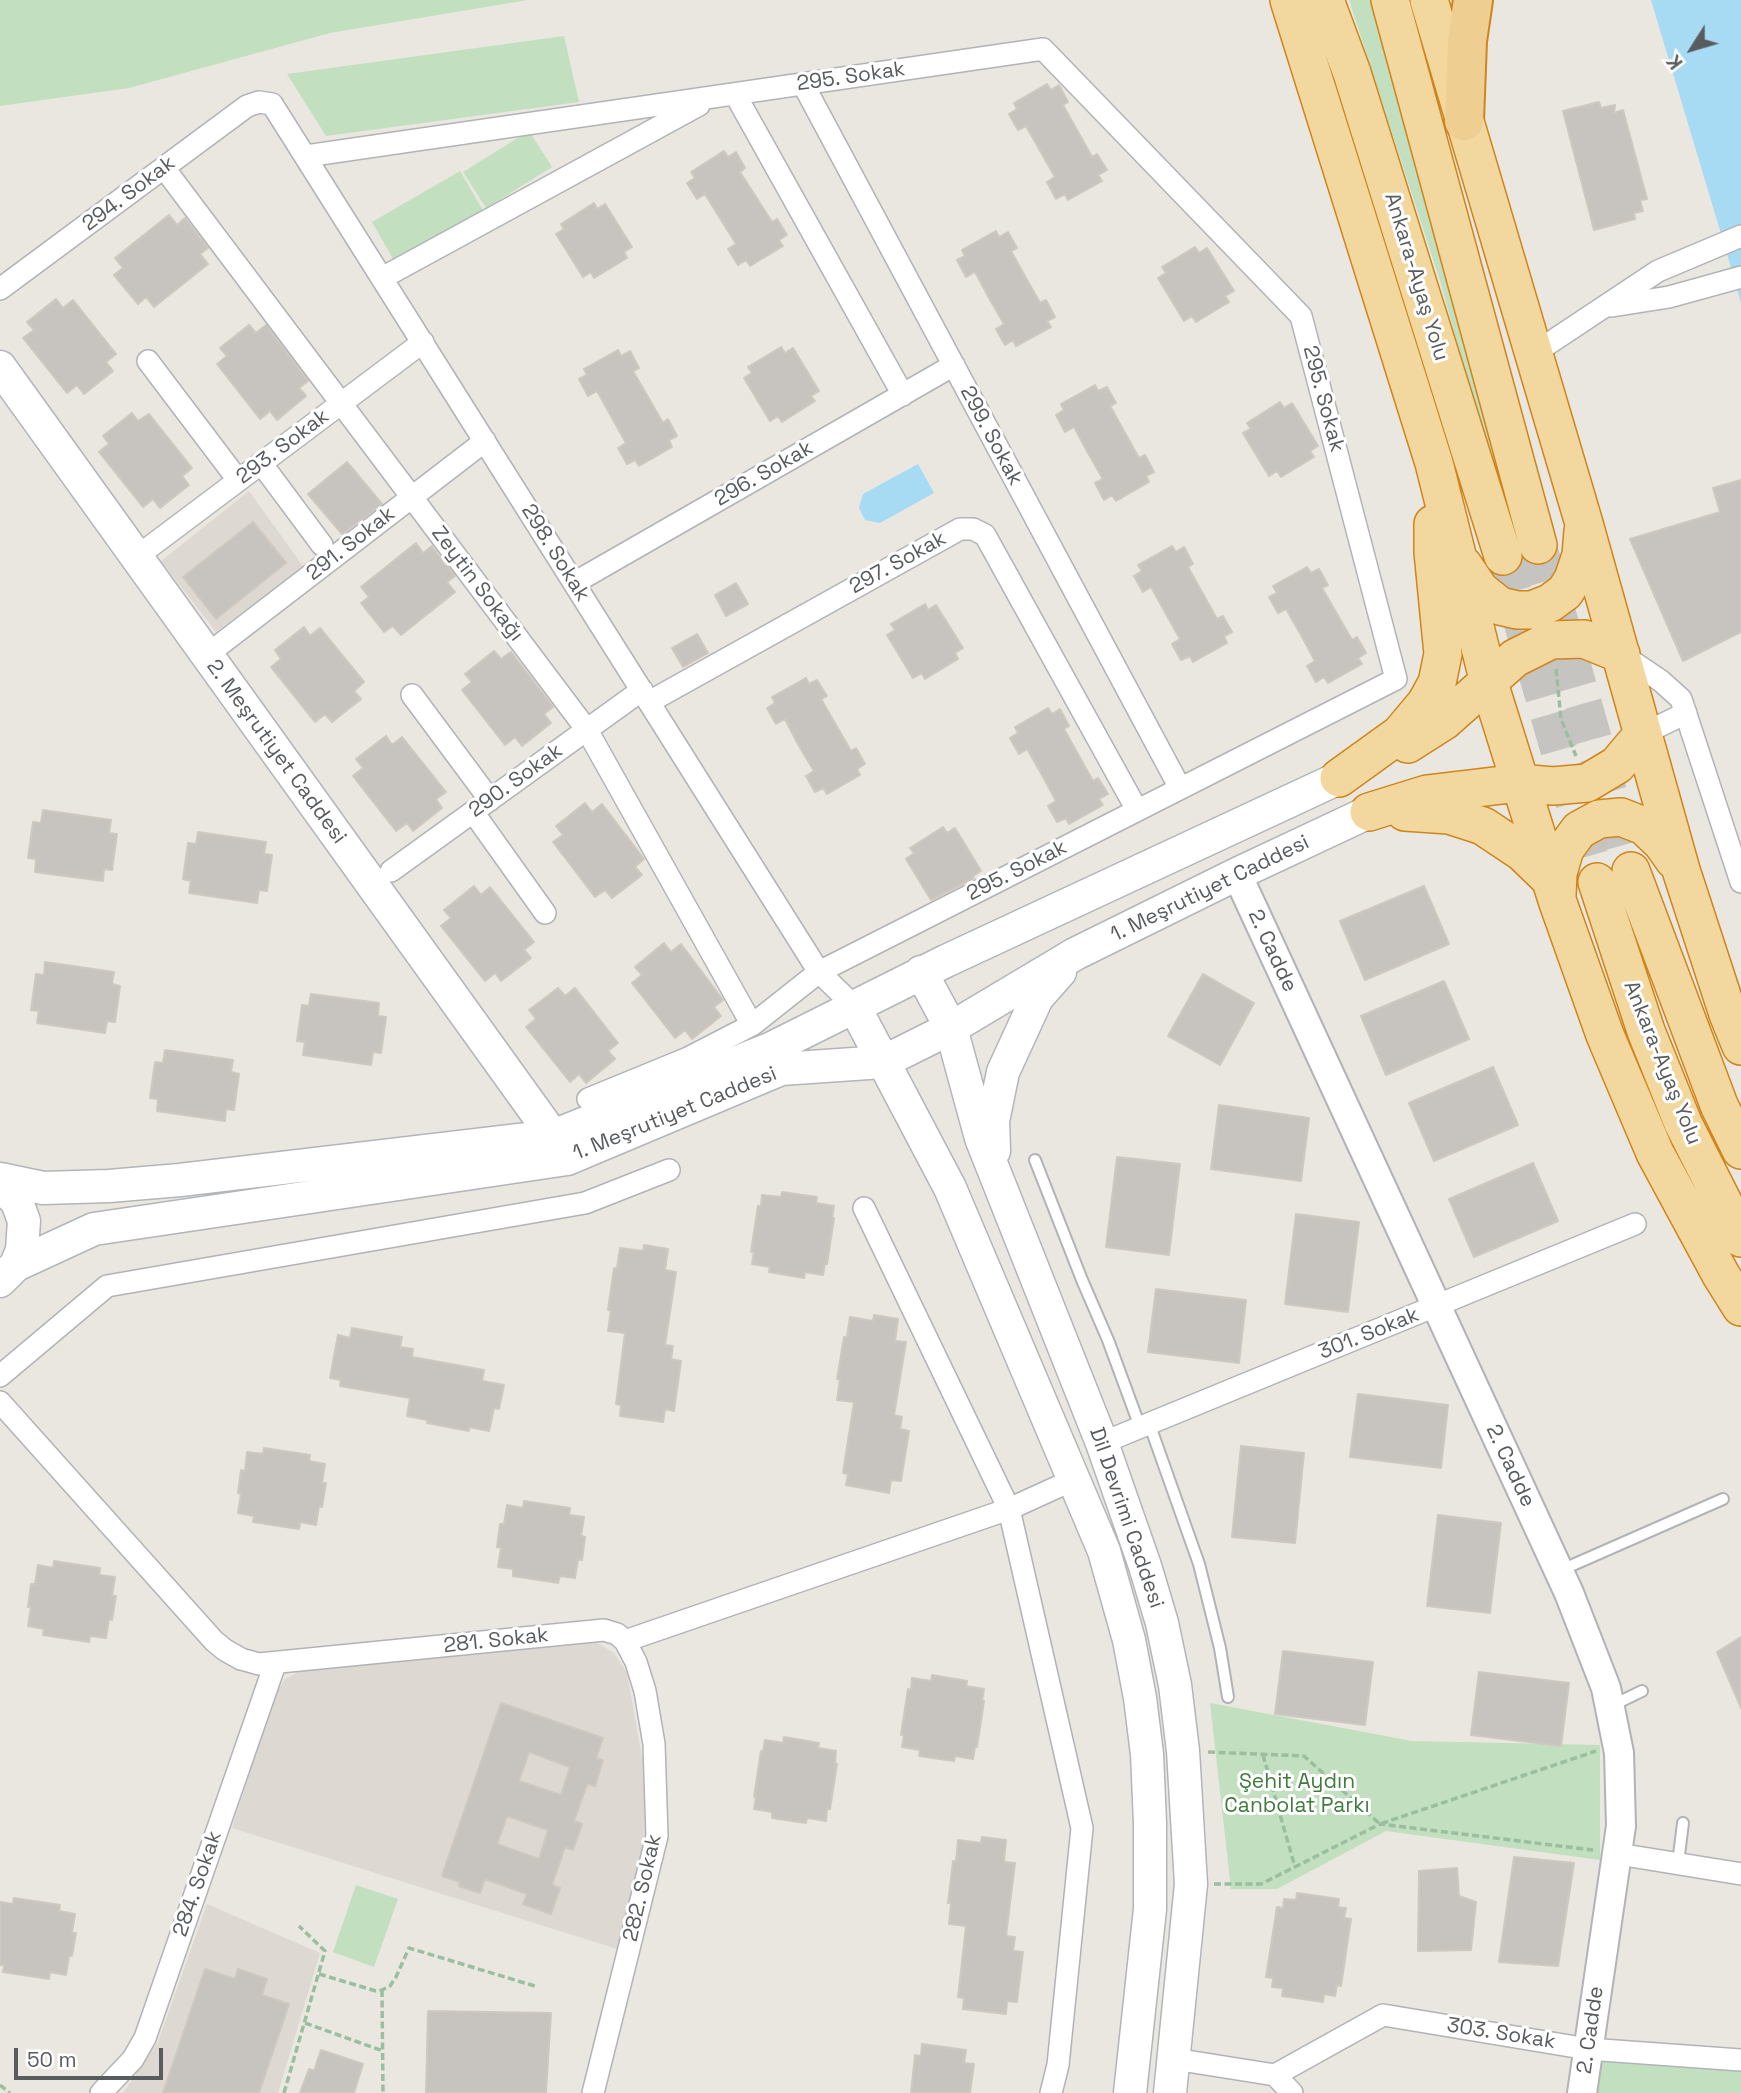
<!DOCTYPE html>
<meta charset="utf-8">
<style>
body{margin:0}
#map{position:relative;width:1741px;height:2093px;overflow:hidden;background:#eae7e0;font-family:"Space Grotesk",sans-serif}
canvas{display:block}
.north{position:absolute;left:1657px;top:14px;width:70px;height:70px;-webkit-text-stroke:5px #fff;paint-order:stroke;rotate:233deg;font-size:19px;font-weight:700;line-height:28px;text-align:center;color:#595c5f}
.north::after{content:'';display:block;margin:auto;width:24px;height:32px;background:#595c5f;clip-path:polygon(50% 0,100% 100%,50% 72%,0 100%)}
.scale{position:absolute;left:14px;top:2048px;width:149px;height:32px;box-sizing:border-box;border:4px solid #595c5f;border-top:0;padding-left:9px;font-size:21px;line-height:24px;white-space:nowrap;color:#595c5f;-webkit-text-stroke:5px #fff;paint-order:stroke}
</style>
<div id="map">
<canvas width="1741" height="2093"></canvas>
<div class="north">K</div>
<div class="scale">50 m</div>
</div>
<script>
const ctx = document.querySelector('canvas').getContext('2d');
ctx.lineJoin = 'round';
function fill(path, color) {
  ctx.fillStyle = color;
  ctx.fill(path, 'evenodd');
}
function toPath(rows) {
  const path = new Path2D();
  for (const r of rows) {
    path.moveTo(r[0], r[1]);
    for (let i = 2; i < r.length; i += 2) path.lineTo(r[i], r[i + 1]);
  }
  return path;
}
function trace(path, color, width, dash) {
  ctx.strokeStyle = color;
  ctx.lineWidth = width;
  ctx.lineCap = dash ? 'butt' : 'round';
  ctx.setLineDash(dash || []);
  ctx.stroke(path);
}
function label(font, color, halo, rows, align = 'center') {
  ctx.font = font + ' "Space Grotesk",sans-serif';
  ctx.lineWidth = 6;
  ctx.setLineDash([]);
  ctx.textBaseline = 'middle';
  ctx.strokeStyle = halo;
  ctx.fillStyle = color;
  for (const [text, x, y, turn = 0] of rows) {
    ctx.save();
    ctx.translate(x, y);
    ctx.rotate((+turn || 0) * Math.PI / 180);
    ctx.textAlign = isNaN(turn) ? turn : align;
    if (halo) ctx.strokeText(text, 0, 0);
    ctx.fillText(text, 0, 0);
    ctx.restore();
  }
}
fill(toPath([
 [249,491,303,566,216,632,161,561],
 [596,1642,614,1653,627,1673,643,1763,645,1842,617,1949,232,1828,275,1694,285,1679,302,1670],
 [207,1904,320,1953,278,2093,123,2093,158,2042]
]), '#ddd8d2');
fill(toPath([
 [0,0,528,0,330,33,129,88,0,106],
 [1349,0,1374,0,1525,554,1515,556,1441,284],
 [564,36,579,102,326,136,287,74],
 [529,131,552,167,486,208,463,172],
 [460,171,484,212,396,264,372,222],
 [1210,1703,1412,1741,1600,1745,1600,1860,1386,1831,1277,1889,1231,1889],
 [356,1885,398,1899,374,1967,333,1952],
 [1588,2049,1741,2060,1741,2093,1582,2093]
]), '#c2dfbf');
fill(toPath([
 [1651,0,1741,0,1741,303,1725,247],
 [918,464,934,493,880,523,865,520,859,508,863,494]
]), '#a7daf3');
const building = toPath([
 [1047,84,1051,90,1059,85,1068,102,1063,105,1092,157,1097,154,1107,170,1098,175,1102,181,1068,200,1065,194,1056,199,1047,182,1055,177,1026,126,1018,130,1009,114,1017,109,1014,103,1047,84],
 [1599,102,1601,108,1615,105,1614,113,1623,110,1647,199,1640,200,1643,211,1634,213,1635,219,1594,230,1563,111,1599,102],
 [724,151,728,157,736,152,745,168,740,172,772,222,777,219,787,235,779,240,783,246,750,266,746,260,738,265,728,249,736,244,705,194,697,199,687,183,695,178,691,172,724,151],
 [594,203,597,209,605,204,632,247,624,252,627,258,594,278,591,272,583,277,556,234,564,229,561,224,594,203],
 [169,215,177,225,185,218,208,248,200,254,208,264,154,307,146,297,138,304,114,275,123,268,115,258,169,215],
 [996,231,999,237,1008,232,1017,248,1011,251,1026,278,1040,303,1046,300,1055,317,1047,321,1051,327,1016,346,1013,340,1005,345,996,329,1004,324,989,298,975,272,966,277,957,260,965,256,962,250,996,231],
 [1195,247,1199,253,1207,248,1234,291,1225,296,1229,302,1196,322,1192,316,1184,321,1158,278,1166,273,1162,267,1195,247],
 [56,299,63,308,73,300,116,354,106,362,113,371,84,394,77,385,67,393,23,338,34,330,27,322,56,299],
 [249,325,256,333,266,325,308,381,299,388,306,396,277,420,270,411,260,419,217,364,227,356,220,348,249,325],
 [781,347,785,353,793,348,819,391,811,396,815,401,782,422,778,416,770,421,744,378,752,373,748,367,781,347],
 [618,350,621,356,630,351,639,368,633,371,663,423,668,419,677,436,669,440,672,447,639,466,635,460,627,464,618,448,626,443,597,391,588,396,579,379,587,375,584,369,618,350],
 [1095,385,1098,391,1107,387,1116,403,1110,406,1139,458,1145,455,1154,472,1146,476,1149,482,1116,501,1112,495,1104,500,1095,483,1103,479,1088,453,1074,427,1065,432,1056,415,1064,410,1061,404,1095,385],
 [1280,402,1284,408,1292,403,1318,446,1310,451,1314,457,1281,477,1277,471,1269,476,1243,433,1251,429,1247,423,1280,402],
 [132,413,138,421,149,414,192,468,182,476,189,485,160,508,153,499,143,507,99,452,109,444,103,436,132,413],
 [347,462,382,504,342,534,308,494,347,462],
 [1741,480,1741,632,1683,661,1630,539,1720,512,1713,488,1741,480],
 [253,522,286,563,216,619,183,577,253,522],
 [416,543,423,553,432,546,433,548,455,576,447,582,455,592,401,635,393,626,384,632,361,603,369,597,361,587,416,543],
 [1172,546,1176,552,1184,547,1193,564,1188,567,1217,619,1223,616,1232,632,1224,636,1227,643,1193,662,1190,656,1181,660,1172,644,1180,639,1151,587,1143,592,1134,576,1142,571,1138,565,1172,546],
 [1307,567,1311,573,1319,569,1328,585,1322,588,1352,640,1357,637,1366,653,1358,658,1362,664,1328,683,1324,677,1316,682,1307,666,1315,661,1301,635,1286,609,1278,613,1269,597,1277,593,1273,586,1307,567],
 [736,583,748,604,726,616,715,595,736,583],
 [925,604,928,610,936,605,963,648,955,653,958,659,925,679,922,673,913,678,887,635,895,630,891,624,925,604],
 [304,627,310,636,320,628,364,682,354,691,361,699,332,722,325,714,315,722,271,667,281,659,275,650,304,627],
 [697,634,708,653,683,667,672,648,697,634],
 [494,651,501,659,511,652,553,707,544,714,551,723,522,746,515,737,505,745,462,690,472,682,465,674,494,651],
 [806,678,809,684,817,680,827,696,821,699,851,751,856,748,865,764,857,769,860,775,827,794,823,788,815,792,806,776,814,771,799,746,785,719,776,724,767,708,775,703,772,697,806,678],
 [1048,708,1052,714,1060,709,1069,726,1064,729,1093,781,1098,778,1108,794,1099,799,1103,805,1069,824,1066,818,1057,822,1048,806,1056,801,1042,775,1027,749,1019,754,1010,738,1018,733,1015,727,1048,708],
 [386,736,392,745,402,737,446,792,436,799,442,808,413,831,407,823,396,831,353,776,363,768,356,759,386,736],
 [585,803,592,812,602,804,644,859,635,867,642,875,612,898,605,890,595,897,553,842,563,835,556,826,585,803],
 [43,810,111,820,109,833,117,834,112,870,104,869,103,881,35,872,36,859,28,858,33,822,41,823,43,810],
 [943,827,947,833,955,828,981,871,973,876,974,878,931,900,906,859,914,853,910,848,943,827],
 [198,832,266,842,264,854,272,855,267,891,259,890,257,903,189,893,191,881,183,879,188,843,196,844,198,832],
 [474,886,481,895,490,887,534,942,524,950,531,958,501,981,495,973,485,981,441,926,451,918,444,910,474,886],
 [1424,886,1449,944,1365,980,1340,921,1424,886],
 [664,943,671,952,681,944,723,1000,714,1007,721,1016,692,1039,685,1030,675,1038,632,983,642,975,635,967,664,943],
 [45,962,114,972,112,984,120,986,115,1022,107,1021,105,1033,37,1023,39,1011,31,1010,36,974,44,975,45,962],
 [1203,974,1254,1003,1220,1065,1168,1036,1203,974],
 [1444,981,1469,1039,1386,1075,1361,1016,1444,981],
 [558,988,565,996,575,988,618,1043,608,1051,615,1059,586,1083,579,1074,570,1082,526,1027,536,1019,529,1010,558,988],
 [311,994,379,1003,378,1016,386,1017,381,1053,373,1052,371,1065,303,1055,305,1042,297,1041,302,1005,309,1006,311,994],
 [165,1050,233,1060,231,1072,239,1074,234,1110,226,1109,225,1121,157,1111,158,1099,150,1098,155,1062,163,1063,165,1050],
 [1493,1067,1518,1125,1434,1161,1409,1103,1493,1067],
 [1219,1105,1309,1118,1301,1181,1211,1169,1219,1105],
 [1117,1157,1180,1164,1169,1255,1106,1247,1117,1157],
 [1533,1163,1558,1221,1474,1257,1449,1199,1533,1163],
 [782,1192,817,1197,816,1203,834,1206,832,1218,834,1218,827,1264,825,1264,823,1275,805,1272,804,1278,769,1272,770,1267,752,1264,754,1252,751,1252,758,1206,761,1206,762,1195,781,1197,782,1192],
 [1296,1214,1359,1222,1348,1312,1285,1304,1296,1214],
 [644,1245,668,1249,665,1270,676,1272,665,1345,673,1346,671,1359,681,1361,674,1411,665,1409,663,1422,620,1416,621,1405,616,1404,625,1333,608,1331,611,1310,608,1310,614,1268,617,1268,620,1248,643,1251,644,1245],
 [1156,1289,1246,1300,1239,1363,1148,1352,1156,1289],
 [874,1315,898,1319,895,1341,906,1342,894,1415,902,1417,900,1429,909,1431,901,1481,891,1480,889,1493,846,1485,848,1474,843,1473,854,1402,837,1400,840,1379,837,1379,844,1337,847,1337,850,1317,873,1321,874,1315],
 [352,1328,402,1337,400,1347,413,1349,412,1357,484,1370,482,1381,504,1385,499,1409,494,1408,489,1431,469,1427,469,1431,427,1423,427,1420,407,1416,410,1398,340,1386,341,1380,330,1378,338,1335,350,1338,352,1328],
 [1358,1394,1448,1405,1441,1468,1350,1457,1358,1394],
 [1241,1446,1304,1453,1295,1543,1232,1537,1241,1446],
 [264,1448,310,1455,309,1461,325,1464,322,1483,326,1483,322,1507,319,1506,316,1525,300,1522,299,1529,253,1522,254,1516,238,1513,241,1494,238,1493,241,1470,245,1471,247,1452,263,1454,264,1448],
 [524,1501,570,1508,569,1515,584,1517,581,1536,585,1537,582,1560,578,1559,575,1578,560,1576,558,1583,513,1576,513,1569,498,1567,501,1548,497,1547,500,1524,504,1524,507,1505,523,1508,524,1501],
 [1438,1515,1501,1523,1490,1613,1427,1606,1438,1515],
 [54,1561,100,1568,99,1575,115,1577,112,1596,116,1596,112,1620,109,1619,106,1638,90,1636,89,1642,43,1635,44,1629,28,1626,31,1607,28,1607,31,1584,35,1584,38,1565,53,1568,54,1561],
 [1741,1637,1741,1708,1717,1652,1741,1637],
 [1283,1651,1373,1662,1365,1725,1275,1714,1283,1651],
 [1479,1672,1569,1683,1561,1746,1471,1735,1479,1672],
 [932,1675,967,1681,966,1686,984,1689,982,1701,984,1701,977,1747,975,1747,973,1759,955,1756,954,1761,919,1756,920,1750,902,1747,904,1735,901,1735,908,1689,911,1690,912,1678,931,1681,932,1675],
 [501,1703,603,1738,596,1758,603,1760,595,1786,587,1784,574,1821,582,1824,573,1850,565,1847,552,1885,560,1888,551,1914,523,1904,527,1894,485,1879,480,1893,459,1886,460,1882,442,1876,501,1703],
 [529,1752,570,1767,561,1795,519,1781,529,1752],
 [507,1816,548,1830,539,1859,497,1844,507,1816],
 [784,1737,819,1743,818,1748,836,1751,835,1763,837,1764,830,1809,827,1809,826,1821,807,1818,806,1823,772,1818,772,1812,754,1809,756,1797,754,1797,761,1751,763,1752,765,1740,783,1743,784,1737],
 [982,1837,1006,1840,1004,1862,1015,1863,1006,1936,1015,1937,1013,1951,1023,1952,1017,2002,1007,2001,1006,2014,963,2009,964,1998,958,1997,966,1926,949,1924,951,1903,948,1903,953,1861,956,1861,958,1840,981,1843,982,1837],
 [1514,1857,1574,1863,1558,1966,1499,1962,1514,1857],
 [1457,1868,1459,1896,1476,1902,1471,1950,1418,1951,1419,1871,1457,1868],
 [1297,1893,1339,1899,1338,1907,1346,1908,1344,1918,1351,1919,1341,1986,1337,1985,1335,1996,1324,1994,1323,2002,1282,1996,1283,1988,1272,1987,1273,1978,1266,1977,1277,1907,1283,1908,1284,1899,1296,1900,1297,1893],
 [14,1898,60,1905,59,1911,75,1914,72,1933,76,1933,72,1956,69,1956,66,1975,50,1972,49,1979,3,1972,4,1965,0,1965,0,1902,13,1904,14,1898],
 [205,1969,235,1979,238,1969,267,1979,262,1995,289,2004,259,2093,163,2093,205,1969],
 [428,2011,551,2013,546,2093,426,2093,428,2011],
 [922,2044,966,2050,964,2063,974,2064,970,2093,911,2093,915,2055,921,2056,922,2044],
 [321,2050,363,2064,354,2093,300,2093,309,2069,314,2071,321,2050]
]);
fill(building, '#c7c3bf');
trace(building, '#cec8bf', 2);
trace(toPath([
 [1538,545,1631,871],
 [1503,556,1597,882]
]), '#c6c4c0', 37, [37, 18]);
const service = toPath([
 [1035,1160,1082,1280,1108,1340,1140,1427],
 [1149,1423,1199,1564,1220,1648,1228,1697],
 [1559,1571,1723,1499],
 [1611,1706,1642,1691],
 [1678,1863,1683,1823]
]);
const minor = toPath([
 [803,84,1180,788],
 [735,94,903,395],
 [306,156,1043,49,1301,316,1396,679,819,972,752,1025,688,1058,588,1099],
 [164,168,587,730,752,1025],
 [382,278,699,105],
 [0,289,247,106,259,102,272,104,819,972,854,1006],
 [1612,306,1669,297,1741,277],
 [1533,354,1658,271,1741,236],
 [148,361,238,480],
 [261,463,322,545],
 [143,552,423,342],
 [574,583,954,365],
 [217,647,485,441],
 [1621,654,1661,681,1681,699,1741,882],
 [412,695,490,800],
 [649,702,960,529,973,529,985,535,1137,810],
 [1643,734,1686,713],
 [473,812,545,913],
 [391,871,642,690],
 [864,1208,1009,1509,1082,1828,1058,2065,1051,2093],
 [0,1376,107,1286,585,1203,669,1170],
 [0,1402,214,1641,225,1650,241,1659,259,1664,604,1630,617,1634,625,1641,1009,1509,1075,1479],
 [1102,1443,1635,1224],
 [1618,1854,1741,1874],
 [1174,2059,1275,2075,1292,2093],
 [1275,2075,1383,2015,1588,2049,1741,2060],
 [101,2093,133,2059,145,2038,275,1664],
 [593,2093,657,1836,654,1744,645,1691,636,1662,625,1641]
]);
const tertiary = toPath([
 [1237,874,1569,1593,1606,1688,1619,1753,1621,1826,1582,2093]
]);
const secondary = toPath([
 [0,367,553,1136],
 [921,972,951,1028,981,1138,1102,1443,1145,1566,1162,1623,1175,1685,1183,1751,1191,1884,1170,2093],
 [854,1006,950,1188,1104,1551,1129,1640,1140,1698,1147,1754,1150,1823,1150,1909,1130,2093],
 [994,1151,993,1121,1003,1072,1037,998,1060,972],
 [0,1179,43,1188,109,1186,180,1180,553,1136,772,1048,946,961,1339,778],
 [0,1184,17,1202,24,1221,22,1250,16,1265,0,1281],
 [16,1265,94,1229,567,1159,781,1069,883,1062,951,1028,1075,954,1237,874,1369,812]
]);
const trunk = toPath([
 [1289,0,1434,463,1489,683,1557,900,1605,1035,1655,1153,1721,1275,1741,1307],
 [1325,0,1352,73,1503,556],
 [1390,0,1538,545],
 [1429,0,1583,520,1681,870,1728,1014,1741,1046],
 [1463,565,1480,590,1500,606,1517,610,1532,610,1550,603,1565,592,1573,579,1581,555,1583,531],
 [1408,744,1444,721,1515,658,1551,640,1584,639,1621,654],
 [1339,778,1400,734,1426,703,1437,683,1443,654,1433,552,1433,524],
 [1369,812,1427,794,1519,783,1553,786,1587,783,1617,765,1643,734],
 [1405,812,1449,815,1483,826,1522,852,1550,879],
 [1631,871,1719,1105,1741,1150],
 [1597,882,1646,1031,1683,1123,1741,1238],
 [1557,896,1558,873,1565,849,1579,830,1599,819,1621,817,1644,826,1662,843,1674,860]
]);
const motorway = toPath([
 [1464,121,1467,41,1473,0]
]);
trace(service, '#b1b3b6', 14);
trace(minor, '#b1b3b6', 24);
trace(tertiary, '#b1b3b6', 32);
trace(secondary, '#b2b5b9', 35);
trace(trunk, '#cf851b', 40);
trace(motorway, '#cf851b', 42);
trace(toPath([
 [1556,669,1561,719,1576,756],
 [1208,1752,1304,1756,1380,1824,1596,1751],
 [1263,1755,1295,1867],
 [1214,1884,1261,1884,1380,1824,1593,1850],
 [319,1974,376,1991,382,1990,390,1986,396,1977,409,1948,538,1987],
 [382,1990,383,2093],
 [305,2023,383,2051],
 [0,2085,10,2093],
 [284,2093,325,1951,299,1926]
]), '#9abfa0', 3.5, [7, 3.5]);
trace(service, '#fff', 10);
trace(minor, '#fff', 21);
trace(tertiary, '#fff', 28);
trace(secondary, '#fff', 32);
trace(trunk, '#f2d89e', 37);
trace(motorway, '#efce92', 38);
label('21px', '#595c5f', '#fff', [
 ["295. Sokak",851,77,-8],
 ["294. Sokak",129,194,-37],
 ["Ankara-Ayaş Yolu",1416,277,73],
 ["295. Sokak",1323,399,75],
 ["299. Sokak",991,436,62],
 ["293. Sokak",283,447,-37],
 ["296. Sokak",764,474,-30],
 ["291. Sokak",351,544,-38],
 ["298. Sokak",555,553,58],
 ["297. Sokak",898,563,-29],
 ["Zeytin Sokağı",477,584,53],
 ["2. Meşrutiyet Caddesi",276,752,54],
 ["290. Sokak",516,781,-36],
 ["295. Sokak",1017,871,-27],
 ["1. Meşrutiyet Caddesi",1210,889,-26],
 ["2. Cadde",1272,951,65],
 ["Ankara-Ayaş Yolu",1662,1063,68],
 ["1. Meşrutiyet Caddesi",675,1114,-22],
 ["301. Sokak",1369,1334,-22],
 ["2. Cadde",1510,1466,65],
 ["Dil Devrimi Caddesi",1126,1518,71],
 ["281. Sokak",496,1641,-6],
 ["284. Sokak",198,1884,-71],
 ["282. Sokak",643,1888,-77],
 ["2. Cadde",1591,2030,-82],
 ["303. Sokak",1501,2034,9]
]);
label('21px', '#407a3d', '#fff', [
 ["Şehit Aydın",1297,1782],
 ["Canbolat Parkı",1297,1806]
]);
</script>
